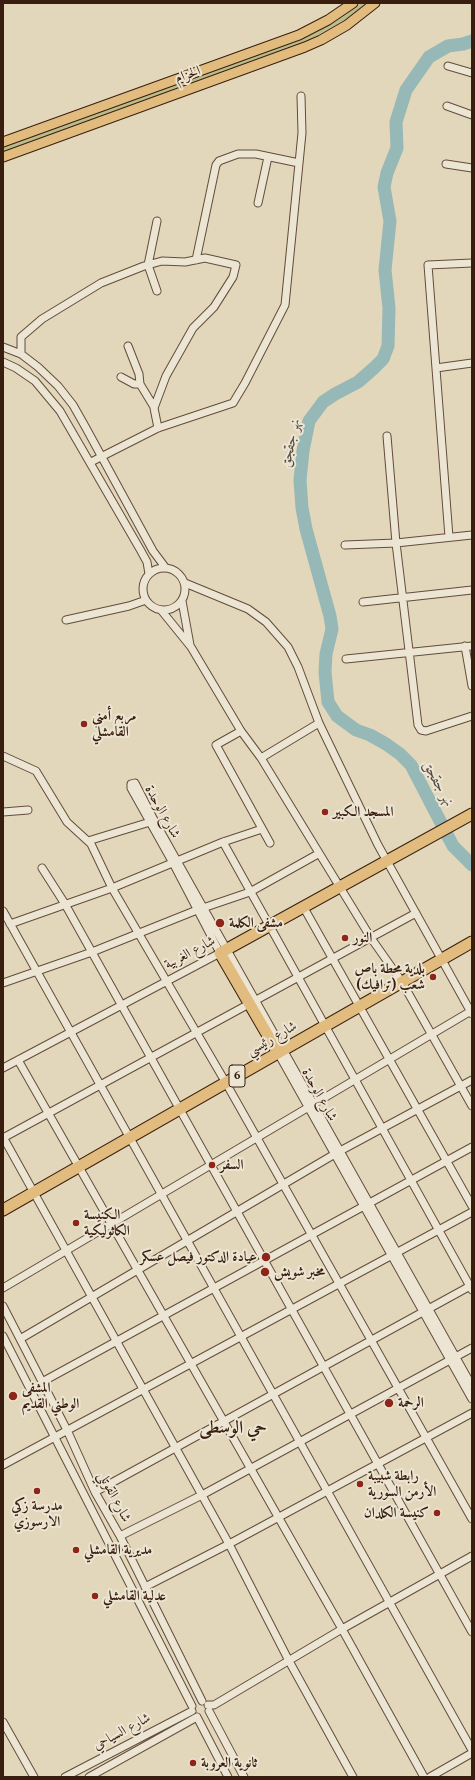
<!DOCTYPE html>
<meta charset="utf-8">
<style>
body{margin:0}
#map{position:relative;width:475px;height:1780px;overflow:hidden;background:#e2d7bb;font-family:"Gentium Book Plus",serif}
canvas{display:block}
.frame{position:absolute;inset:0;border:4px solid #391e0f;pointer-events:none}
</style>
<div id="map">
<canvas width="475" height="1780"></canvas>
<div class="frame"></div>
</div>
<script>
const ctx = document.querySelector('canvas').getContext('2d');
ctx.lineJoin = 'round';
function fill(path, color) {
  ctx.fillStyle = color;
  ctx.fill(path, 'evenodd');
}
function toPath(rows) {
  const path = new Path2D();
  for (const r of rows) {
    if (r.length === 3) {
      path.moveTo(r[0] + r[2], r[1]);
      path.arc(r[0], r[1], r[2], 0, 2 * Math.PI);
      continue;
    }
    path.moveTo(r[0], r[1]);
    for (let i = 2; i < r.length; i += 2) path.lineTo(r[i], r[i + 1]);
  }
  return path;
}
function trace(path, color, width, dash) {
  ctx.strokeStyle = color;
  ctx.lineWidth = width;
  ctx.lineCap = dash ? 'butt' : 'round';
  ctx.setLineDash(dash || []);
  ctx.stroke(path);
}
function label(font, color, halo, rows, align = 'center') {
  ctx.font = font + ' "Gentium Book Plus",Amiri,serif';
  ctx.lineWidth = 4;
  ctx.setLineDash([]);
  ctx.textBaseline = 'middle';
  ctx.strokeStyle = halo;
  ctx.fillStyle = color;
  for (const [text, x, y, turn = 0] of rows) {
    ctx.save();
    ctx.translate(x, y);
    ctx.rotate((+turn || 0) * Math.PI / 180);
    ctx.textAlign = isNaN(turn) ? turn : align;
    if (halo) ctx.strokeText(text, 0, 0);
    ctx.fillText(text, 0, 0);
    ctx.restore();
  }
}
fill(toPath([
 [361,3,367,3,346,19,309,40,3,152,3,147,313,34,341,18]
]), '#babc8c');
trace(toPath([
 [472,41,463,44,448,46,429,57,406,90,396,122,397,148,387,173,384,187,390,221,385,270,389,308,388,346,383,359,374,368,358,382,335,394,323,402,309,421,303,451,300,480,302,508,306,529,330,616,332,629,326,654,325,672,328,702,337,716,356,730,370,735,386,744,400,754,411,765,453,846,472,865]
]), '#96b8b6', 13);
const minor = toPath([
 [448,66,472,73],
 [447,106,472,115],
 [446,164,472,168],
 [258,203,268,157],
 [196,260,216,165,219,161,238,154,256,154,299,163],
 [157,291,148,265,157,221],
 [128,346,139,374,140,384,154,407],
 [3,347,21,354,38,367,58,386,73,405,86,428,153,551,165,567],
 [21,354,21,337,42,319,101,283,144,266,162,261,185,262,205,258,236,265,233,277,214,307,193,328,166,376,154,408,158,428],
 [3,362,16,368,35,381,60,411,141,551,147,562,149,574],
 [436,368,472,363],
 [121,377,134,384,140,384],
 [387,436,396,543,418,725,421,730,426,731,472,716],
 [91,462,158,428,233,403,245,383,285,305,302,133,301,96],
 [449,537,428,265,472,263],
 [345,545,396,543,472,535],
 [164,589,21],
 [185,583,248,609,266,622,288,647,298,667,319,723,378,845,472,1014],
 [182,601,190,645],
 [363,602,472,590],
 [161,610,191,647,241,731,261,758,371,938,402,982,472,1106],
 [66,620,129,606,146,600],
 [465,646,472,686],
 [346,659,472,646],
 [241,731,216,745,270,843],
 [3,756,36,771,67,822,91,844,112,888,226,1083,472,1519],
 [261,758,319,723],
 [3,812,28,810],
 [88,841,150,822],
 [223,842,472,1290],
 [42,868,65,904,472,1632],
 [304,908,472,1206],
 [3,911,472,1750],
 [10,924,112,888,223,842,262,829],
 [3,983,92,952,197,910,250,892,318,854],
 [278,1053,472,1399],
 [18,1060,342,1629,424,1777],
 [3,1068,220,953,173,863,131,788,131,784,135,783,154,820,472,1386],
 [3,1137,229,1544,289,1661,353,1777],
 [3,1138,416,913],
 [3,1288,471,1011],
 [3,1306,67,1430,95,1492,120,1536,202,1701],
 [3,1336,192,1706],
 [20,1339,340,1151,472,1080],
 [42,1382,472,1147],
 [3,1465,472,1212],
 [95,1492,472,1285],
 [120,1536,202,1495,472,1348],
 [145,1587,229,1544,472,1413],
 [208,1705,214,1705,342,1629,472,1556],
 [209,1711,244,1777],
 [3,1722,34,1777],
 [65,1777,192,1711],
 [89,1777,197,1717,228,1777],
 [430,1777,472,1753]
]);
const major = toPath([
 [3,142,299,35,328,20,353,3],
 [3,157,305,47,321,40,347,25,375,3]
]);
const highway = toPath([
 [278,1053,220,953,472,814],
 [3,1210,472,942]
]);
trace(minor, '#634c3a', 9);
trace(major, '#391e0f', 11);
trace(highway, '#391e0f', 13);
trace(minor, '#ece5d3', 7);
trace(major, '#e1bc7e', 9);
trace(highway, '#e1bc7e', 11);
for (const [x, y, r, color] of [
 [84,724,4,"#8f2418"],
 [325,812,4,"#8f2418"],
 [220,923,5,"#8f2418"],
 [345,938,4,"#8f2418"],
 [433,977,4,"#8f2418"],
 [212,1165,4,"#8f2418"],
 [76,1223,4,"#8f2418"],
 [266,1257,5,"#8f2418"],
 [265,1272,5,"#8f2418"],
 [13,1396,5,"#8f2418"],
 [389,1403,5,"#8f2418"],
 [360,1484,4,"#8f2418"],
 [37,1491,4,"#8f2418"],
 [437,1513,4,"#8f2418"],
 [76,1550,4,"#8f2418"],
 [95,1596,4,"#8f2418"],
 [193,1763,4,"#8f2418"]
]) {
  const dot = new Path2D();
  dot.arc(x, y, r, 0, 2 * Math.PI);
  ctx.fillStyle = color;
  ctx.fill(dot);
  trace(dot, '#ece5d3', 1.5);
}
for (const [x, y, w] of [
 [237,1076,16]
]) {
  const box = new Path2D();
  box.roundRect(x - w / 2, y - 11, w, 22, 3);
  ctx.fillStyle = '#ece5d3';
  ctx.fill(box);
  trace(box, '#391e0f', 1);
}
label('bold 13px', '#391e0f', null, [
 ["6",237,1076]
]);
label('14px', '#391e0f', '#ece5d3', [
 ["الحزام",188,75,-19],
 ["شارع الوحدة",162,812,61],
 ["شارع الغربية",190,953,-28],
 ["شارع رئيسي",272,1039,-30],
 ["شارع الوحدة",319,1095,61],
 ["شارع القوتلي",114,1497,62],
 ["شارع السياحي",122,1732,-28]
]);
label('bold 14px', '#391e0f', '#ece5d3', [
 ["مربع أمني",92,716],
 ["القامشلي",92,732],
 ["المسجد الكبير",333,812],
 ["مشفى الكلمة",229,923],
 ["النور",353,938],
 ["بلدية محطة باص",425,969,"right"],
 ["شعب (ترافيك)",425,985,"right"],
 ["السفر",220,1165],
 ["الكنيسة",84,1215],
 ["الكاثوليكية",84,1231],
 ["عيادة الدكتور فيصل عسكر",257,1257,"right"],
 ["مخبر شويش",274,1272],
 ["المشفى",22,1388],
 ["الوطني القديم",22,1404],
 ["الرحمة",398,1403],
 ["رابطة شبيبة",368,1476],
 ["اﻷرمن السورية",368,1492],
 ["مدرسة زكي",37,1506,"center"],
 ["الارسوزي",37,1522,"center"],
 ["كنيسة الكلدان",429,1513,"right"],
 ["مديرية القامشلي",84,1550],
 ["عدلية القامشلي",103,1596],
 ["ثانوية العروبة",201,1763]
], 'left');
label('italic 15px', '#554c41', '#ece5d3', [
 ["نهر جقجق",291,443,-78],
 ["نهر جقجق",438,784,61]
]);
label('bold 18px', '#391e0f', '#ece5d3', [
 ["حي الوسطى",233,1428]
]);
</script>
